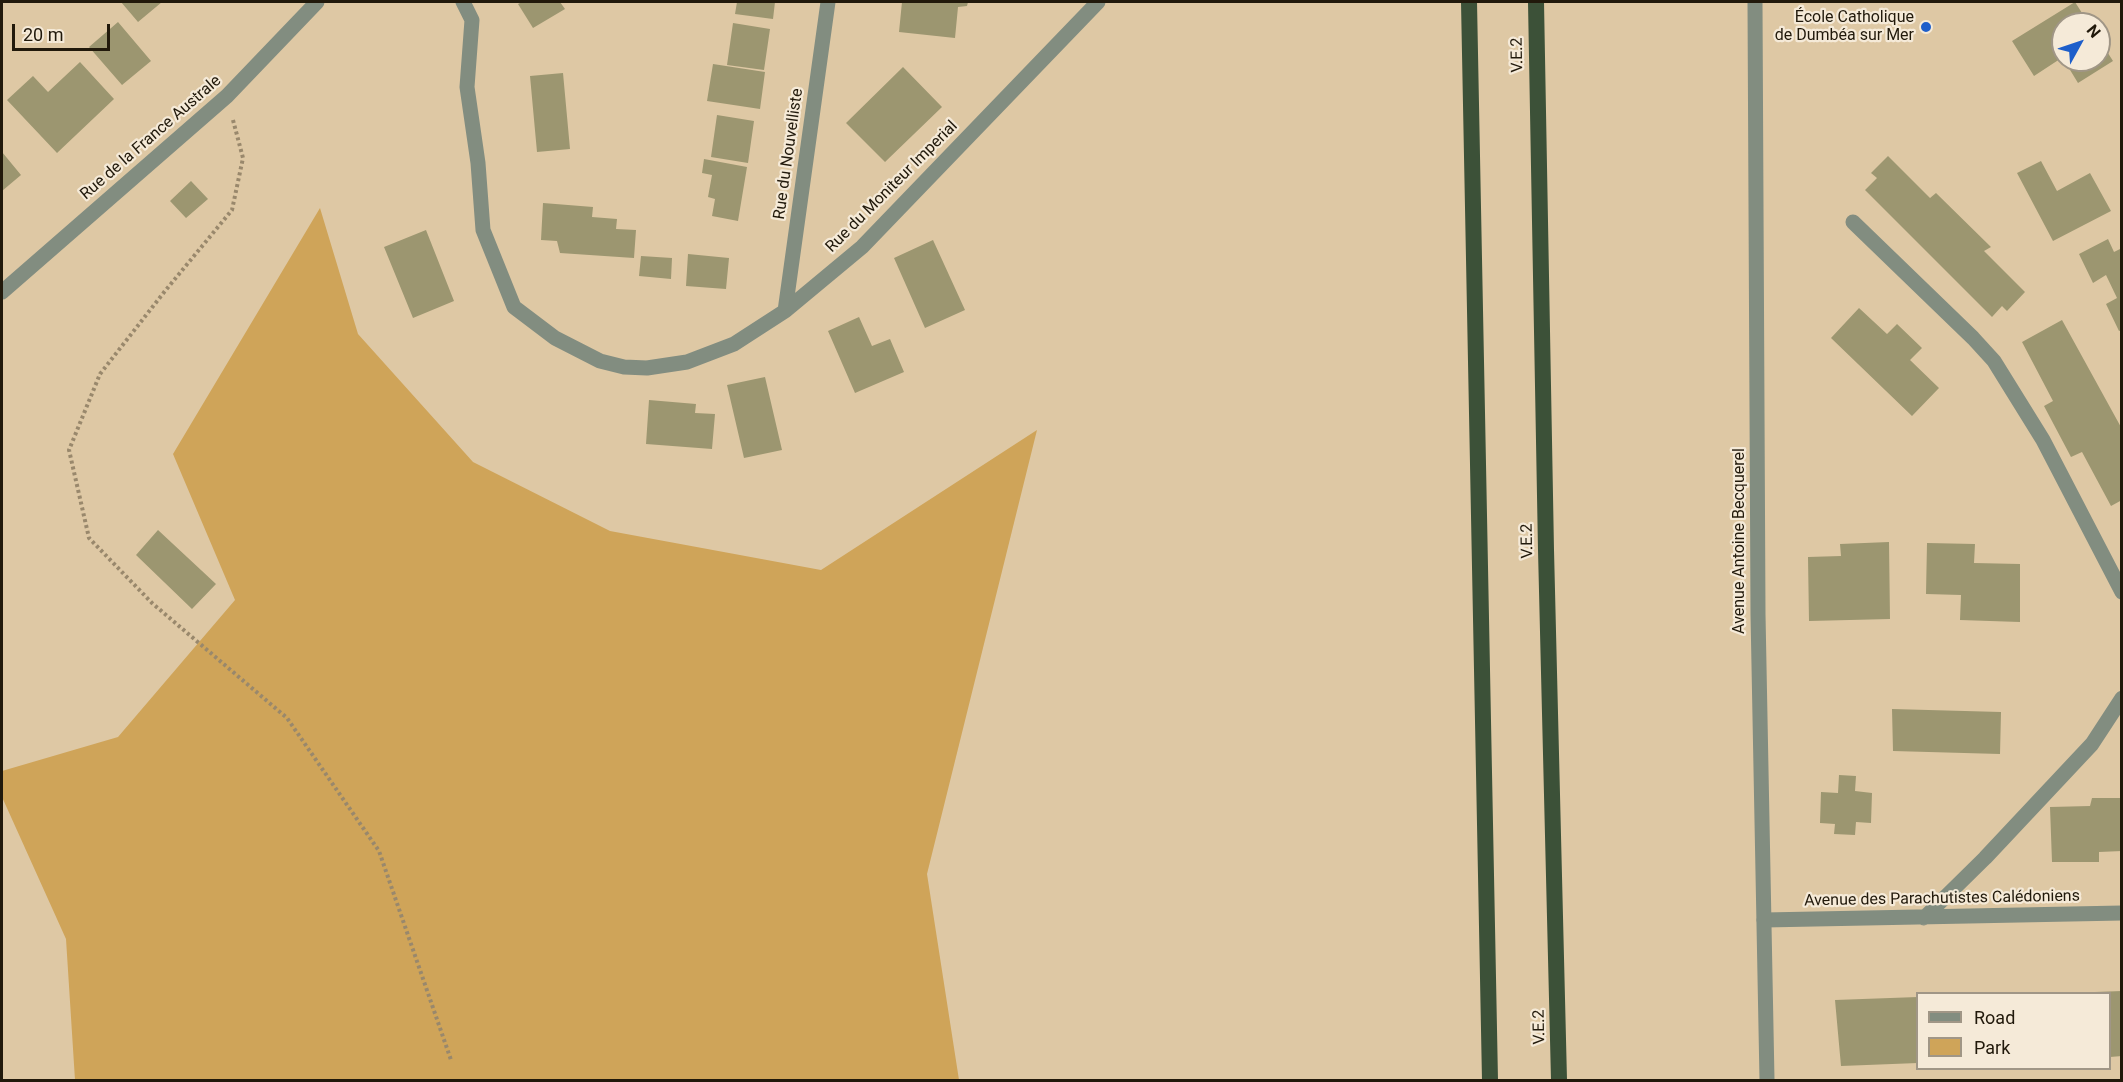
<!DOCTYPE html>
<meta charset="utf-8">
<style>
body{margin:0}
#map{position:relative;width:2123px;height:1082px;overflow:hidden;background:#dec8a4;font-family:Roboto,sans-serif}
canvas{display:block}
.frame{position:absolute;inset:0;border:3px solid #21190b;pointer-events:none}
.legend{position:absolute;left:1916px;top:992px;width:195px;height:78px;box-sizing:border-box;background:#f5ead8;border:2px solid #a09686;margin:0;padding:8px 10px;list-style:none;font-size:18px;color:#21190b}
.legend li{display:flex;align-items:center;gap:12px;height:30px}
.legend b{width:30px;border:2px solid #a09686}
.north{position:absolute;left:2051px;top:12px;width:60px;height:60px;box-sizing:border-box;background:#f5ead8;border:2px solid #a09686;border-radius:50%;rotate:50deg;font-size:16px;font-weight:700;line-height:24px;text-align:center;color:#21190b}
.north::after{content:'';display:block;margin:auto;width:21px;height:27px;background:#1d5eca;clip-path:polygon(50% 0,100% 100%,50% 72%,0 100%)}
.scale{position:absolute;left:12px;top:24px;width:98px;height:27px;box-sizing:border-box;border:3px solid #21190b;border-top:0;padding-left:8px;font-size:18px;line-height:21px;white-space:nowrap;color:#21190b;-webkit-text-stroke:4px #f5ead8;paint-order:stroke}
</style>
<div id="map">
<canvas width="2123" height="1082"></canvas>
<div class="frame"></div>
<ul class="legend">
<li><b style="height:8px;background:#828d80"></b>Road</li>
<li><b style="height:16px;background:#cfa459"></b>Park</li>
</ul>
<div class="north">N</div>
<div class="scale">20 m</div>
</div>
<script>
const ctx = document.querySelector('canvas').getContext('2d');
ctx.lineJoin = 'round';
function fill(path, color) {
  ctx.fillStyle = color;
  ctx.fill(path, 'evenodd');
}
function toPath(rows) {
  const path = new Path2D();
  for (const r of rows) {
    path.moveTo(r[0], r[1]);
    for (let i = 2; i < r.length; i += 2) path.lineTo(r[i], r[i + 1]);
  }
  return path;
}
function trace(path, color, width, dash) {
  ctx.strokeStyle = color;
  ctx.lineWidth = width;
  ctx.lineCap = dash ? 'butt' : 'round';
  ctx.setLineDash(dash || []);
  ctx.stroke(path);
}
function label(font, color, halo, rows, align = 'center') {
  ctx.font = font + ' Roboto,sans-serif';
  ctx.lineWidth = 4.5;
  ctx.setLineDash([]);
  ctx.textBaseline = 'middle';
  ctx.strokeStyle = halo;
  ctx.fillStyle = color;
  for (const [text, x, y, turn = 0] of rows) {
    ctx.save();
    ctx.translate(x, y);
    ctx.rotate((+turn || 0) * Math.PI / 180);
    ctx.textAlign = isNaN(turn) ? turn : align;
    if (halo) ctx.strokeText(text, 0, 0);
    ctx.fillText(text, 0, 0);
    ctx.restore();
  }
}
fill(toPath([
 [320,208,358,334,473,462,610,531,821,570,1037,430,927,874,959,1080,75,1080,66,939,2,797,2,771,118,737,235,600,173,454]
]), '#cfa459');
fill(toPath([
 [121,2,162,2,138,22],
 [522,2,560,2,565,9,533,28,518,4],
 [737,2,775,2,773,19,735,14],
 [902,2,968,2,967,6,958,7,955,38,899,32],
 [2075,2,2089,24,2063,24,2063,57,2034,76,2012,41],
 [118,22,151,61,122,85,89,47],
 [733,23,770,29,764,70,727,65],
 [2099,39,2113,61,2078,83,2064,60,2099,60],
 [80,62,114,99,57,153,7,100,33,76,48,92],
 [713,64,765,72,760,109,707,101],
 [903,67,942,107,885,162,846,123],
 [563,73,570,149,537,152,530,76],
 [717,115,754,121,748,163,711,157],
 [2,152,21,175,2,191],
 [1888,156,1930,198,1936,193,1991,247,1984,251,2025,292,2007,311,2002,306,1992,317,1865,190,1877,178,1871,173],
 [704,159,747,167,738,221,712,216,715,199,708,197,712,175,702,173],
 [2041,161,2057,191,2090,173,2111,211,2053,241,2017,173],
 [191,181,208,199,186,218,170,201],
 [543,203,593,207,592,217,617,219,616,229,636,230,634,258,560,253,557,241,541,240],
 [426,230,454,301,413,318,384,247],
 [2108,239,2114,252,2122,248,2122,330,2119,331,2106,304,2117,298,2106,275,2093,283,2079,254],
 [933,240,965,310,925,328,894,258],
 [688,254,729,258,726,289,686,286],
 [641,256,672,258,671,279,639,276],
 [1859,308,1887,334,1897,324,1922,348,1910,360,1939,388,1912,416,1831,338],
 [859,317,872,346,890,339,904,372,855,393,828,331],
 [2062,320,2122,429,2122,500,2111,506,2082,452,2071,457,2044,406,2053,401,2022,342],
 [765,377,782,450,744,458,727,385],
 [649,400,696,404,695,413,715,414,712,449,646,444],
 [158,530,216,584,192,609,136,555],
 [1889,542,1890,619,1809,621,1808,557,1841,556,1840,544],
 [1927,543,1975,544,1974,563,2020,564,2020,622,1960,620,1961,595,1926,594],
 [1892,709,2001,712,2000,754,1893,751],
 [1839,775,1856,776,1855,791,1872,793,1871,823,1856,822,1855,835,1834,834,1835,824,1820,823,1821,792,1838,793],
 [2092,798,2122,798,2122,851,2099,852,2099,862,2052,862,2050,807,2090,806],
 [2122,991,2122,1056,2110,1057,2110,994,2095,994,2095,992],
 [1918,997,1918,1063,1841,1066,1835,1000]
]), '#9c9670');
trace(toPath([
 [233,120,243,158,232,210,165,291,100,374,69,450,89,538,152,603,287,718,379,851,451,1060]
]), '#99886c', 4, [3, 3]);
trace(toPath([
 [463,2,472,20,467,87,478,163,483,230,514,307,555,338,600,361,624,367,647,368,687,362,734,344,785,311,862,247,1098,2],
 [1853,222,1973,338,1994,361,2043,440,2122,592],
 [2,292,227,96,317,2],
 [785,311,828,2],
 [1924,918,1985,858,2092,744,2122,698],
 [1764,920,2122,913]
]), '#828d80', 15);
trace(toPath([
 [1755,2,1758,614,1767,1080]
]), '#828d80', 15);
trace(toPath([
 [1469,2,1490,1080],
 [1536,2,1546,550,1559,1080]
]), '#3c5138', 16);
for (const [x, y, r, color] of [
 [1926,27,6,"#1d5eca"]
]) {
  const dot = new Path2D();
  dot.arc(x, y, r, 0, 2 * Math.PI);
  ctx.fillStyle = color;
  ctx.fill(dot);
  trace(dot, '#f5ead8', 2);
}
label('16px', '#21190b', '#f5ead8', [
 ["École Catholique",1914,18],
 ["de Dumbéa sur Mer",1914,36]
], 'right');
label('16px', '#21190b', '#f5ead8', [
 ["V.E.2",1518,55,-91],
 ["Rue de la France Australe",151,138,-41],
 ["Rue du Nouvelliste",789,154,-82],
 ["Rue du Moniteur Imperial",892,187,-45],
 ["V.E.2",1528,541,-91],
 ["Avenue Antoine Becquerel",1740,541,-90],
 ["Avenue des Parachutistes Calédoniens",1942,899,-1],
 ["V.E.2",1540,1027,-91]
]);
</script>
